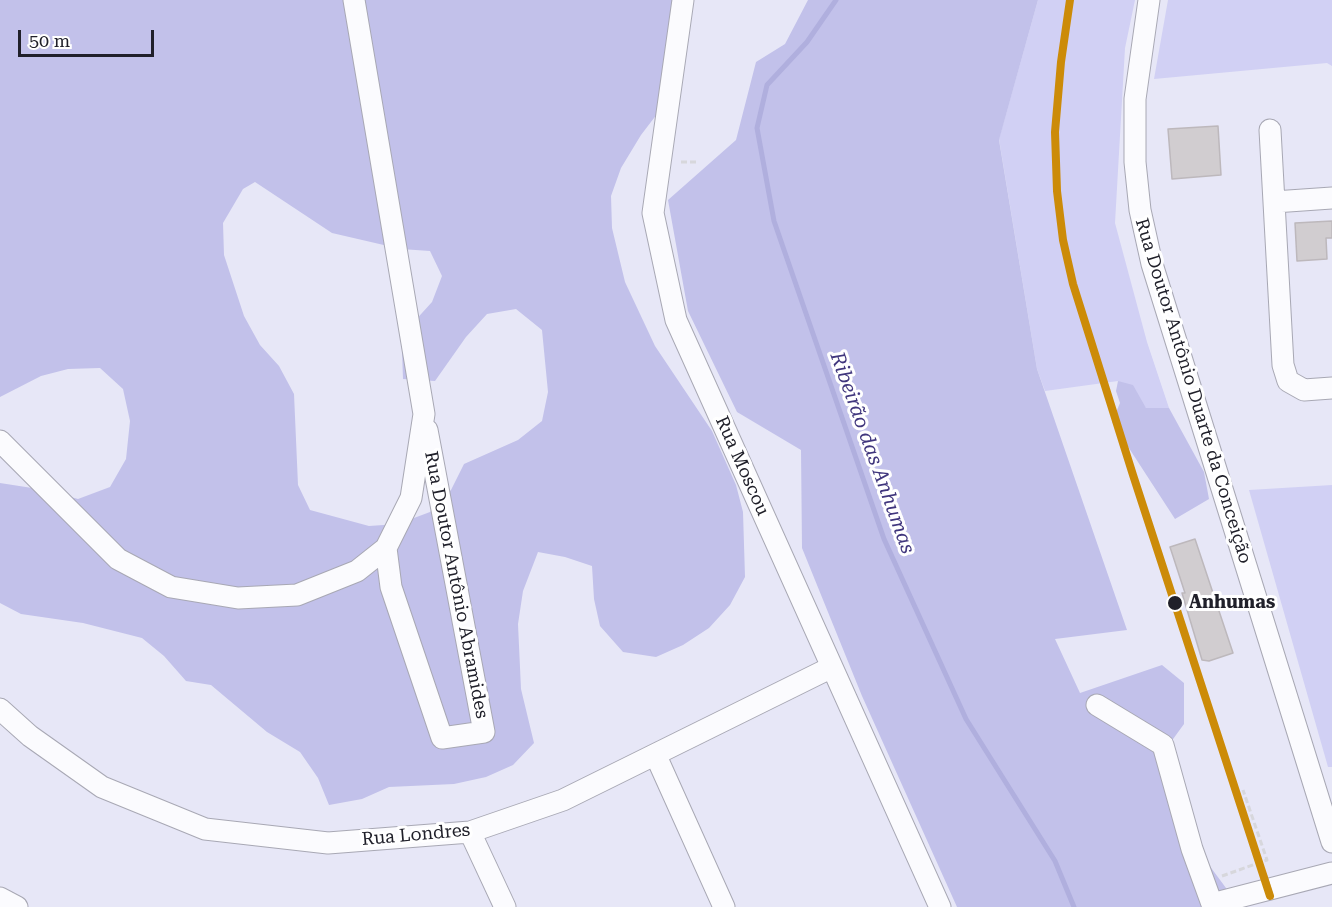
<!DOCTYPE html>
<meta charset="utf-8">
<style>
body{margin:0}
#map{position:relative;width:1332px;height:907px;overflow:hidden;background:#e7e7f7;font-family:"Roboto Serif",serif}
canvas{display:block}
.scale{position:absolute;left:18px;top:30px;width:136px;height:27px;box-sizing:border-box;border:3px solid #20202a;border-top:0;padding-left:8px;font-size:18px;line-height:21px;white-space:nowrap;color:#20202a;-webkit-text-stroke:4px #fff;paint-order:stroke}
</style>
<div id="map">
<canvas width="1332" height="907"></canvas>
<div class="scale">50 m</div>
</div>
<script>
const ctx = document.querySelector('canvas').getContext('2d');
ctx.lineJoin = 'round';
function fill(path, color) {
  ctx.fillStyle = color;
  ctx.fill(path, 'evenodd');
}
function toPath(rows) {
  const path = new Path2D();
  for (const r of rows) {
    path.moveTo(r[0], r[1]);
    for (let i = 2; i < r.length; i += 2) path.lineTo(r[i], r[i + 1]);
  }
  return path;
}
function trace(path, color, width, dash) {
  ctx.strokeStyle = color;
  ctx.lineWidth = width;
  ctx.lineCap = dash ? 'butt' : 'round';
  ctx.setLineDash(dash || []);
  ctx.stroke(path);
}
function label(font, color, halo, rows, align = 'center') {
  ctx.font = font + ' "Roboto Serif",serif';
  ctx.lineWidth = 6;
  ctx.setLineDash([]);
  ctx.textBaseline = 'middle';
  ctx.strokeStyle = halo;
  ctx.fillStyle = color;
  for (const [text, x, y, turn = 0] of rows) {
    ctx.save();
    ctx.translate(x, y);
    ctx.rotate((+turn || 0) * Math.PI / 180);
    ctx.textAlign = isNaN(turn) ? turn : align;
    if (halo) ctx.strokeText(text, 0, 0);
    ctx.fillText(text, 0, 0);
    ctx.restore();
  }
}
fill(toPath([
 [1038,0,1135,0,1125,48,1115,223,1147,342,1169,408,1146,408,1118,381,1045,391,1037,369,999,139],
 [1168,0,1332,0,1332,66,1327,63,1154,79],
 [1332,485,1332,767,1328,767,1249,490]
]), '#d1d0f4');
fill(toPath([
 [0,0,684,0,667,101,641,135,621,168,611,196,612,228,625,282,655,346,712,431,736,485,743,512,745,577,730,605,709,628,683,645,656,657,623,652,600,626,594,599,592,566,565,557,538,552,523,591,518,624,521,689,534,743,513,765,486,777,454,784,389,787,362,799,329,805,318,778,300,752,267,732,211,685,186,681,164,656,142,638,83,623,21,614,0,603,0,483,45,490,78,499,110,487,126,459,130,421,123,389,100,368,68,369,41,376,0,397],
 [255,182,332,233,401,249,430,251,442,276,432,302,412,324,402,350,403,379,435,381,466,337,487,314,516,309,542,330,548,392,542,421,518,440,464,464,451,490,430,512,398,524,369,526,310,510,298,485,294,394,279,366,260,345,244,316,224,255,223,223,243,189],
 [808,0,1038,0,999,140,1037,369,1127,630,1055,639,1080,693,1162,665,1184,683,1184,724,1160,757,1209,865,1240,907,957,907,862,696,802,548,801,450,737,412,688,311,668,200,736,140,756,62,785,44],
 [1118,381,1133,385,1146,408,1169,408,1204,472,1209,499,1175,519,1112,422,1120,403,1116,391]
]), '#c2c1ea');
trace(toPath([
 [836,0,807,42,767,85,757,128,774,221,884,539,966,719,1055,861,1074,907]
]), '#b0afde', 5);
const building = toPath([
 [1218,126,1221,175,1172,179,1168,129,1218,126],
 [1332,221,1332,238,1326,238,1327,259,1297,261,1295,223,1332,221],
 [1195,539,1233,653,1209,661,1202,660,1182,593,1185,593,1170,547,1195,539]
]);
fill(building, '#d1cdd0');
trace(building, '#bdb8bc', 1.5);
const minor = toPath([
 [683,0,653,213,676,320,940,907],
 [1149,0,1135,99,1135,162,1140,210,1152,264,1332,842],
 [1270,130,1283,365,1288,381,1304,390,1332,388],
 [1274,202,1332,198],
 [0,441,118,559,171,587,238,598,297,595,357,571,386,548,411,498,424,414,354,0],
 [386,548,391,587,442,738,484,732,427,430],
 [1097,705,1163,745,1192,849,1212,904,1332,873],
 [0,709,30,736,102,787,205,829,328,843,470,832,563,800,832,667],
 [656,756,724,907],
 [470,832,505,907],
 [0,898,17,907]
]);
trace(minor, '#a8a8b4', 23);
trace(toPath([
 [681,162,697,162],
 [1222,876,1267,860,1243,790]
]), '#d7d7dc', 3, [6, 3]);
trace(minor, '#fbfbfe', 21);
const rail = toPath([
 [1264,876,1270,896]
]);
trace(rail, '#c7c7cb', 7);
trace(rail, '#fff', 4.5, [14]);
trace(toPath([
 [1070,0,1061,62,1055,132,1057,191,1063,240,1073,284,1133,475,1270,896]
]), '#cc8b08', 8);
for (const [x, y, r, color] of [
 [1175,603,8,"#20202a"]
]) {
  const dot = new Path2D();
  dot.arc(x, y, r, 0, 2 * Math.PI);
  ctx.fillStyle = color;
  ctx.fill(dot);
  trace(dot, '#fff', 2);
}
label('18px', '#20202a', '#fff', [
 ["Rua Doutor Antônio Duarte da Conceição",1193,391,73],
 ["Rua Moscou",742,466,66],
 ["Rua Doutor Antônio Abramides",456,585,79],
 ["Rua Londres",416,835,-5]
]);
label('bold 18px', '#20202a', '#fff', [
 ["Anhumas",1189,603]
], 'left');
label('italic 20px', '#40367d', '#fff', [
 ["Ribeirão das Anhumas",872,453,70]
]);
</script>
